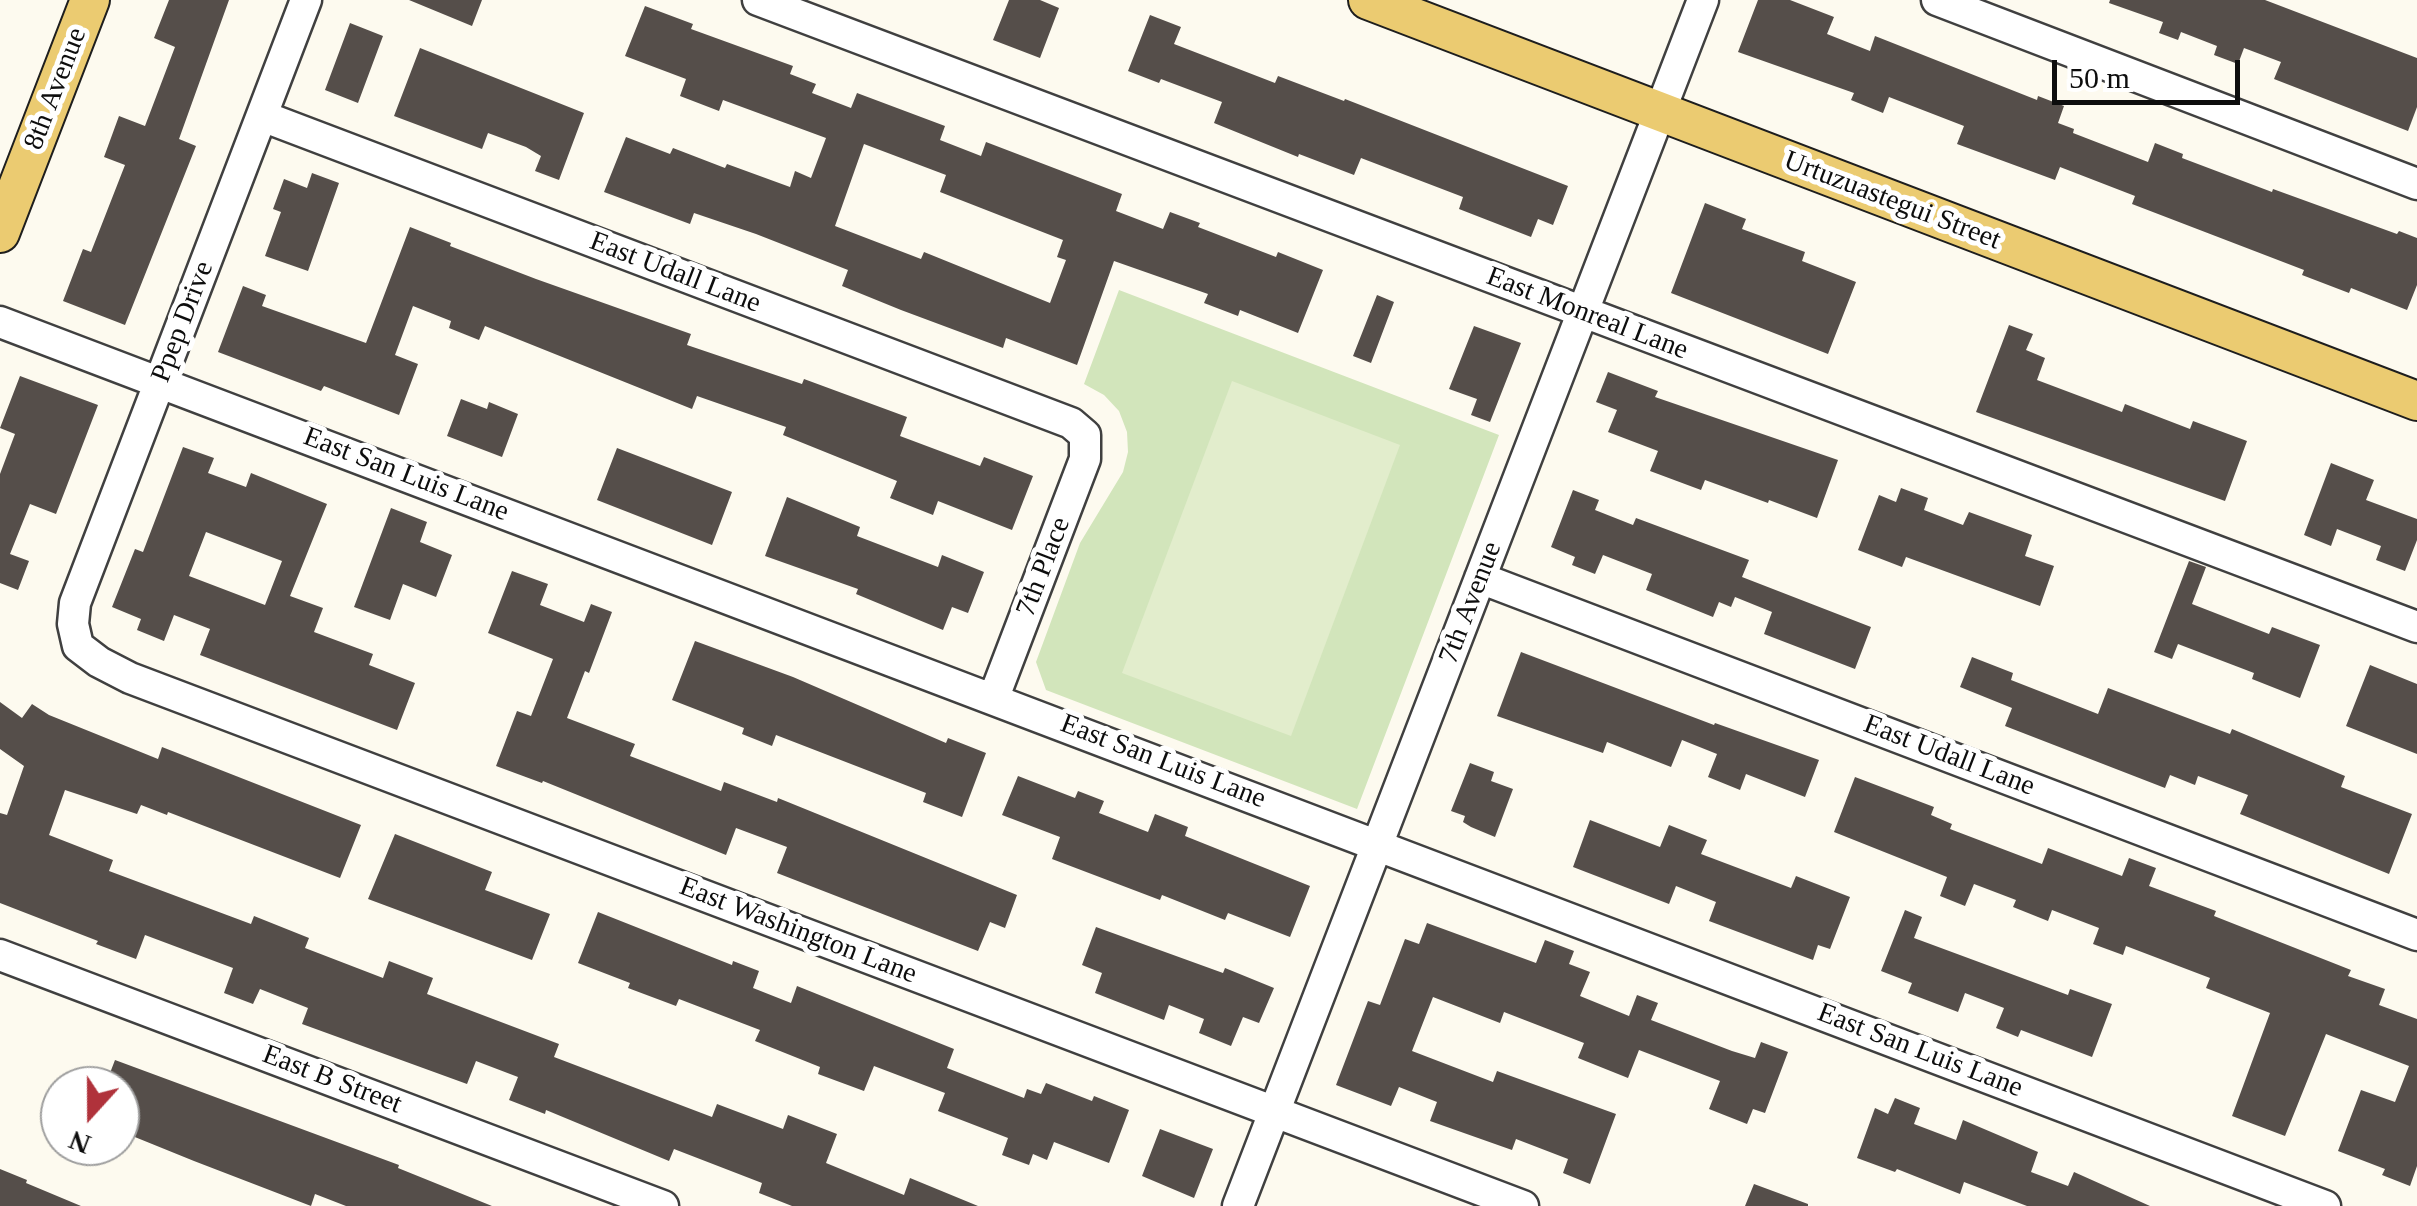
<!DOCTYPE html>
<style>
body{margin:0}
#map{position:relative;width:2417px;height:1206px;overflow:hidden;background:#fdfaef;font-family:"Times New Roman",serif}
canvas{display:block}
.north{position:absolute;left:40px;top:1066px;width:100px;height:100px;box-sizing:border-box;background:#fff;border:2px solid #9e9e9e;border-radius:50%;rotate:201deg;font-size:28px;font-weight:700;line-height:40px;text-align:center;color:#0d0d0d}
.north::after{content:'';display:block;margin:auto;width:35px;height:45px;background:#b0323b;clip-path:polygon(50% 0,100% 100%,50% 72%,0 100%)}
.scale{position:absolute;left:2052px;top:60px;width:188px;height:45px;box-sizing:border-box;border:5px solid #0d0d0d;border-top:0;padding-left:12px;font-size:30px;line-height:35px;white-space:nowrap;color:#0d0d0d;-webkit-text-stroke:8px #fff;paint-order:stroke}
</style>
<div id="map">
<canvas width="2417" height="1206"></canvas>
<div class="north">N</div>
<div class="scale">50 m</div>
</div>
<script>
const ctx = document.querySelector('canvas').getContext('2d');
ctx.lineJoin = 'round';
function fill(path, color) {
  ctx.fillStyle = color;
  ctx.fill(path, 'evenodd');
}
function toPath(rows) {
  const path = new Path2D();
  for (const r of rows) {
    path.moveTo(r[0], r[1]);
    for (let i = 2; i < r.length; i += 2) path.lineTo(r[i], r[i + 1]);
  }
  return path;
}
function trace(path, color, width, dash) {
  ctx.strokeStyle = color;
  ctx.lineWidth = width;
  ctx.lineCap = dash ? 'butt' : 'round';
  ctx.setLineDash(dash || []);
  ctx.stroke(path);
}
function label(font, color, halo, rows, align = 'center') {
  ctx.font = font + ' "Times New Roman",serif';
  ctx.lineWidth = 10;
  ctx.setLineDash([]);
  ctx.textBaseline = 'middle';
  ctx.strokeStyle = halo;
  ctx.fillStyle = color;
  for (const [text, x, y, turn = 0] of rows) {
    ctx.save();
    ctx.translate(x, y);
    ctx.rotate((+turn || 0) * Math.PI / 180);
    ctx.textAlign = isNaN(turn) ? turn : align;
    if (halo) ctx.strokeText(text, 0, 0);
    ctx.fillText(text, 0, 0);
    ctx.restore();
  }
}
fill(toPath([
 [1119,290,1499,435,1357,809,1046,690,1036,662,1080,543,1123,472,1128,452,1127,432,1119,411,1104,395,1084,384]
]), '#d2e5bb');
fill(toPath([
 [1232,381,1400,445,1291,736,1122,673]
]), '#e2edcc');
fill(toPath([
 [169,0,229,0,179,139,196,146,125,325,63,301,83,249,91,252,125,165,104,157,119,116,145,126,175,47,154,38],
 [409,0,482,0,472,26],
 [1009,0,1040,0,1059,8,1040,58,993,40],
 [1758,0,1790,0,1834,17,1827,34,1870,51,1875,36,2037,100,2038,96,2064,106,2058,123,2074,129,2073,133,2148,162,2155,143,2183,154,2182,158,2272,192,2273,189,2397,234,2399,231,2417,238,2417,285,2407,310,2351,288,2349,293,2302,275,2304,270,2132,204,2135,196,2060,167,2055,180,1957,144,1964,126,1889,97,1883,113,1851,100,1854,93,1738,52],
 [2110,0,2265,0,2417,58,2417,107,2408,131,2274,79,2281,62,2244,48,2238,64,2214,55,2217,46,2181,32,2178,40,2159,33,2163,22,2109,3],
 [645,6,693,24,691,29,793,66,790,74,816,84,812,93,851,108,857,93,945,126,940,140,981,156,986,142,1122,194,1116,211,1163,229,1170,212,1200,223,1198,227,1276,257,1278,252,1323,270,1298,333,1240,310,1238,316,1204,303,1208,294,1114,261,1077,365,1006,338,1003,348,901,310,842,286,848,270,756,234,694,213,690,224,604,192,626,137,670,154,673,148,725,168,727,164,790,187,795,171,811,178,826,138,723,100,719,111,680,96,686,79,625,56],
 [864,144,946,175,940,192,1063,240,1057,257,1066,260,1050,303,924,252,921,259,835,226],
 [1150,15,1181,27,1174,44,1275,83,1278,76,1344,101,1345,99,1568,186,1553,225,1538,219,1531,237,1459,209,1463,197,1361,158,1354,175,1299,154,1298,157,1214,123,1222,102,1161,79,1159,83,1128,71],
 [350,23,383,36,358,103,325,90],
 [420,48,584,113,559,180,535,171,541,156,526,147,488,133,482,149,394,116],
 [312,173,339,183,308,271,265,256,281,212,273,209,284,179,307,188],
 [1705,203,1746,219,1742,229,1805,252,1802,261,1856,282,1828,354,1671,293],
 [410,227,451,243,450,246,536,279,691,334,687,345,802,384,804,379,907,417,900,436,980,466,984,457,1033,476,1012,530,938,501,933,515,890,498,897,481,783,435,786,427,697,396,692,409,485,326,479,340,449,328,451,321,413,306,395,355,418,364,399,415,324,386,321,391,218,352,243,286,266,295,262,306,366,343],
 [1377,295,1394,302,1371,363,1353,356],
 [2009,325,2033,334,2026,350,2045,358,2037,380,2122,412,2125,404,2190,429,2193,421,2247,441,2225,501,1976,412],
 [1474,326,1521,343,1490,422,1471,415,1477,399,1449,389],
 [1608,372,1658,391,1655,397,1838,460,1817,518,1769,500,1768,503,1705,480,1701,490,1650,471,1658,451,1608,432,1617,410,1596,402],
 [20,376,98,405,56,514,30,504,10,554,29,561,18,590,0,583,0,474,15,434,0,428],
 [461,399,487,409,489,402,518,414,502,457,447,436],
 [183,447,214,458,208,473,246,487,251,473,327,504,290,596,323,608,314,632,373,654,369,665,415,683,397,730,200,655,210,629,174,615,164,641,137,630,141,619,112,607,135,549,143,552],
 [206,532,282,561,265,605,189,576],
 [617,448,732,492,712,545,597,500],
 [2331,463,2374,480,2366,500,2417,519,2417,540,2405,571,2376,560,2381,546,2337,529,2331,546,2304,535],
 [1901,488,1928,498,1924,510,1963,525,1969,512,2032,535,2025,556,2054,566,2040,606,1906,557,1902,567,1858,550,1879,495,1896,502],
 [1573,490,1599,500,1595,510,1633,525,1636,518,1749,560,1742,577,1871,627,1855,669,1764,634,1772,612,1735,597,1731,607,1719,602,1713,617,1646,590,1652,574,1603,555,1595,574,1572,565,1575,557,1551,547],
 [787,497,860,527,857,536,938,567,942,555,984,572,968,613,952,607,943,630,856,594,858,589,765,556],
 [391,508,427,522,420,542,452,555,436,597,403,584,390,620,354,607],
 [2189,561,2206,567,2192,604,2269,634,2272,627,2320,645,2300,698,2252,679,2254,673,2178,644,2172,659,2154,652],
 [512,571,548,584,540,605,584,622,591,604,612,612,589,673,585,671,567,718,635,744,630,756,721,791,724,782,777,802,778,798,1017,895,1005,928,990,922,978,951,777,873,787,847,736,828,726,855,543,781,542,783,496,766,517,711,531,716,553,659,488,633],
 [695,641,793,677,946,743,948,738,986,753,962,817,923,802,926,793,776,735,772,746,742,734,744,728,672,700],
 [1521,652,1714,725,1715,723,1819,760,1805,797,1746,774,1740,790,1708,777,1717,754,1682,740,1671,767,1607,742,1603,753,1497,716],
 [1972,657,2013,673,2011,680,2098,714,2108,688,2230,734,2232,729,2345,776,2341,787,2412,814,2389,874,2240,814,2248,795,2198,776,2195,785,2170,775,2165,788,2005,726,2012,708,1960,687],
 [2370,665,2417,684,2417,754,2346,726],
 [0,702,22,718,32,704,49,715,158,759,162,747,361,825,340,878,168,812,167,815,141,805,137,814,65,790,49,835,113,860,109,871,251,924,254,916,309,938,305,948,383,978,389,961,433,978,427,994,559,1044,554,1057,712,1117,717,1104,783,1129,788,1115,837,1134,826,1163,904,1195,910,1178,978,1206,792,1206,759,1193,762,1183,674,1149,669,1161,546,1110,545,1114,509,1100,518,1077,476,1061,467,1084,302,1024,308,1008,260,989,253,1004,224,993,233,968,145,935,136,959,96,944,98,941,0,903,0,813,7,815,24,766,0,749],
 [1470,763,1494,772,1491,781,1513,789,1495,837,1471,827,1463,822,1465,816,1451,811],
 [1018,776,1075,798,1078,791,1104,801,1099,813,1148,832,1155,814,1188,827,1185,836,1310,886,1290,937,1228,913,1225,920,1162,895,1160,900,1052,859,1060,837,1002,815],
 [1855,777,1934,807,1931,815,1952,824,1950,829,2042,864,2048,848,2122,876,2129,858,2156,868,2149,886,2216,911,2214,916,2351,970,2348,976,2385,989,2379,1005,2417,1019,2417,1166,2410,1186,2382,1175,2385,1169,2338,1151,2361,1090,2395,1102,2409,1066,2326,1034,2285,1136,2232,1116,2270,1013,2206,988,2210,978,2126,946,2123,955,2093,944,2099,928,2052,910,2048,921,2013,907,2016,900,1974,884,1965,906,1940,896,1947,877,1834,832],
 [1590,820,1660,847,1669,825,1707,840,1701,854,1791,888,1796,876,1850,897,1830,949,1818,945,1813,960,1709,921,1716,902,1676,886,1669,904,1573,867],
 [395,834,492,872,485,890,550,914,532,960,368,899],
 [1905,910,1922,917,1914,938,2068,995,2070,989,2112,1004,2092,1057,2021,1030,2018,1037,1996,1028,2004,1008,1965,993,1958,1012,1908,993,1912,983,1881,971],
 [598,912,732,965,733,961,759,971,753,988,791,1003,797,986,954,1049,947,1068,1024,1098,1027,1089,1041,1094,1046,1083,1092,1101,1094,1096,1129,1110,1109,1163,1054,1142,1047,1160,1033,1154,1029,1165,1002,1155,1008,1138,938,1111,945,1093,874,1066,864,1091,818,1074,820,1067,755,1041,760,1030,679,999,676,1006,628,988,630,983,578,963],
 [1427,923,1536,963,1545,940,1574,951,1569,964,1590,972,1580,996,1629,1016,1637,995,1658,1003,1651,1020,1732,1051,1755,1058,1761,1042,1788,1052,1765,1113,1753,1109,1747,1124,1709,1109,1720,1081,1639,1050,1628,1078,1578,1058,1584,1043,1504,1012,1500,1023,1433,997,1412,1051,1493,1082,1497,1071,1616,1114,1590,1184,1563,1173,1568,1159,1516,1139,1512,1150,1430,1121,1437,1102,1399,1087,1391,1106,1336,1085,1368,1001,1380,1005,1405,939,1419,944],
 [1096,927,1223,973,1225,968,1274,988,1259,1023,1243,1017,1231,1046,1199,1033,1204,1019,1169,1005,1164,1020,1095,993,1102,973,1082,965],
 [115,1060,399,1165,398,1168,492,1206,346,1206,315,1194,311,1206,194,1161,120,1131,120,1086,105,1086],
 [1895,1098,1920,1108,1914,1124,1956,1140,1963,1120,2038,1152,2031,1172,2068,1186,2074,1172,2150,1206,2027,1206,1964,1182,1960,1194,1897,1169,1895,1172,1857,1158,1875,1108,1888,1114],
 [1160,1129,1213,1149,1194,1198,1142,1176],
 [0,1169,27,1180,26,1183,81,1206,0,1206],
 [1754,1184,1808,1204,1808,1206,1745,1206]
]), '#554e4a');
const minor = toPath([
 [306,0,75,603,73,624,78,646,99,662,130,678,1523,1206],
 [758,0,2417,627],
 [1937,0,2417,184],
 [262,116,1071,423,1085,435,1085,459,994,697],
 [0,322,2325,1206],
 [1480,578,2417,935],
 [0,955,663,1206],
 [1238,1206,1703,0]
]);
const major = toPath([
 [1368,0,2417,401],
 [0,233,90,0]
]);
trace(minor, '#404040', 35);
trace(major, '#1e1e1e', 42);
trace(minor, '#fff', 30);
trace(major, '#ebcb71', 38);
label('28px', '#0d0d0d', '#fff', [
 ["8th Avenue",56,89,-69],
 ["Urtuzuastegui Street",1892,201,21],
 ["East Udall Lane",675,273,21],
 ["East Monreal Lane",1587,314,21],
 ["Ppep Drive",183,322,-69],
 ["East San Luis Lane",406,475,21],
 ["7th Place",1044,567,-69],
 ["7th Avenue",1471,603,-69],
 ["East Udall Lane",1949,756,21],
 ["East San Luis Lane",1163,762,21],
 ["East Washington Lane",798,931,21],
 ["East San Luis Lane",1920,1051,21],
 ["East B Street",332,1080,21]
]);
</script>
